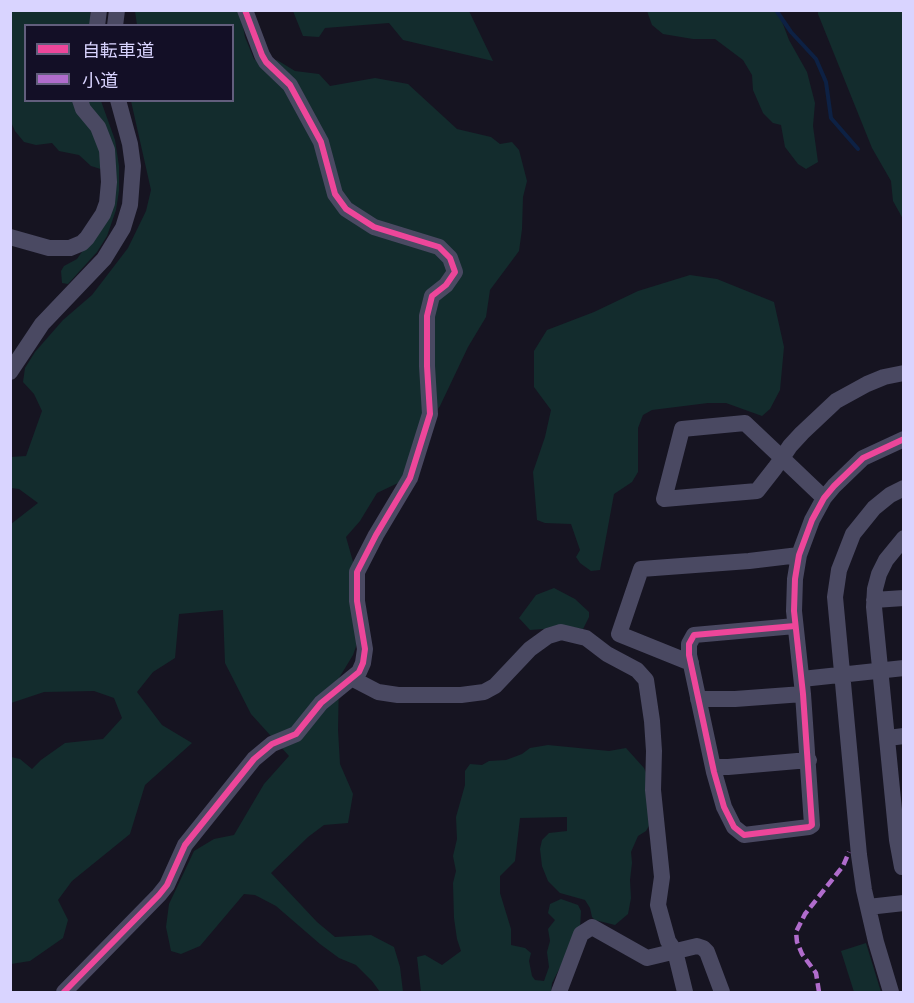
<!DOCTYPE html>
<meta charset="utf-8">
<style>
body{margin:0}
#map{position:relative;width:914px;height:1003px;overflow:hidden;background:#161421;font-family:"Open Sans","Noto Sans JP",sans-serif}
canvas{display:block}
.frame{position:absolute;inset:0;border:12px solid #d9d4ff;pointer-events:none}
.legend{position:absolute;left:24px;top:24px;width:210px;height:78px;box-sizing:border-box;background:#130f26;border:2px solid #625e7d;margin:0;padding:8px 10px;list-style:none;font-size:18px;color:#d9d4ff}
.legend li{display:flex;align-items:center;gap:12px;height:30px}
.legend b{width:30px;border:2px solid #625e7d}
</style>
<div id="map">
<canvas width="914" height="1003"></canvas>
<div class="frame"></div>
<ul class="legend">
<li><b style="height:8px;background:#ed469a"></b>自転車道</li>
<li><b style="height:8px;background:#b06ccc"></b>小道</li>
</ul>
</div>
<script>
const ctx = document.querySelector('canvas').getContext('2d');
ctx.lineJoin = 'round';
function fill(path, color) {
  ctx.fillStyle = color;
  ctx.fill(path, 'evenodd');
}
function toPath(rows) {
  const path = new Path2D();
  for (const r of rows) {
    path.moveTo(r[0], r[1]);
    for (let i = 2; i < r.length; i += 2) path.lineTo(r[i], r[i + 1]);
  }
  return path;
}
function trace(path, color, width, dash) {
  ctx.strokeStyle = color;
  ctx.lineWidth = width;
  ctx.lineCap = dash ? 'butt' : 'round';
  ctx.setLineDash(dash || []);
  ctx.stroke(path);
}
fill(toPath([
 [11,11,90,11,91,25,26,26,26,100,101,101,115,140,119,166,119,191,116,210,107,236,97,252,68,284,62,283,61,271,64,266,77,259,90,240,110,172,91,166,79,155,59,151,52,143,36,145,24,142,15,131,11,122],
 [135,11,240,11,245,37,254,59,260,63,277,60,295,71,319,74,330,86,375,78,408,84,457,129,491,137,500,144,512,142,519,150,527,181,523,197,522,229,519,251,490,290,486,317,468,347,440,406,419,434,409,466,398,483,377,493,360,521,346,537,365,604,367,616,353,655,339,678,338,730,340,764,353,794,348,823,324,825,308,837,271,873,317,922,335,937,371,935,394,947,400,967,403,992,380,992,372,981,356,965,339,958,320,944,276,906,255,895,244,894,200,946,181,954,171,951,166,927,169,904,194,851,214,839,234,835,264,784,289,756,251,714,225,663,223,610,179,614,175,658,153,672,137,692,162,725,192,743,145,785,130,834,72,881,58,900,68,920,63,938,30,961,11,964,11,757,20,759,32,769,41,760,65,743,103,739,122,718,114,698,94,691,44,692,11,703,11,524,38,503,19,489,11,488,10,457,26,456,42,411,34,394,23,382,25,368,35,352,63,320,92,295,128,248,146,211,151,190,131,101,232,100,232,26,137,25],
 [293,11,469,11,493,61,403,40,389,23,325,28,319,37,303,36],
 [647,11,778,11,789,40,807,72,815,103,813,126,818,162,806,169,798,164,785,147,781,125,773,123,763,113,753,90,752,75,743,60,715,39,693,39,663,34,652,25],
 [818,11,903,11,903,219,893,201,891,181,872,148,818,14],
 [690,275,717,279,774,302,784,347,780,390,770,409,762,416,726,403,708,403,652,410,643,415,638,428,638,472,632,482,614,494,600,570,591,571,580,563,576,557,580,550,571,524,545,523,537,520,533,472,545,437,551,410,534,387,534,351,547,330,594,312,638,291],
 [554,588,575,599,589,612,589,617,583,629,569,627,530,630,519,618,536,595],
 [548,745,609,751,626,748,644,768,648,777,650,824,646,831,638,836,631,852,632,863,630,880,631,898,628,914,615,925,595,920,592,917,590,908,585,900,560,893,548,881,542,866,540,849,542,840,549,833,567,831,567,817,520,818,515,861,500,876,500,893,511,929,511,945,525,948,531,953,529,961,532,976,535,980,544,981,549,967,547,952,550,941,548,929,555,920,548,913,550,904,561,899,578,905,581,911,580,928,552,983,551,992,421,992,417,957,425,955,442,965,461,951,457,939,454,918,453,883,456,871,453,856,457,839,456,817,465,785,465,771,470,764,482,765,489,761,506,760,522,754,530,748],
 [866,943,881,992,854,992,841,951]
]), '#132c2d');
trace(toPath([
 [776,10,791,32,816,59,826,82,831,118,858,149]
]), '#0d2144', 4);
trace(toPath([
 [97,26,99,10],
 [115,26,117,10],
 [10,237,49,248,70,248,82,243,87,238,103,214,107,203,109,182,107,150,98,127,83,109,80,100],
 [10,372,42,324,104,259,123,228,130,205,133,166,130,144,118,100],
 [824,498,782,458,745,423,682,429,664,499,757,491,775,468,782,458,790,446,802,433,836,401,867,384,884,377,904,373],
 [904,538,886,560,879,574,875,589,874,607,897,840,902,867,904,867],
 [874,600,904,598],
 [795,626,694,635,689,644,689,655,714,772,724,807,734,827,744,835,809,827,812,825,803,694,794,611,795,579,799,555,812,520,824,498,834,486,863,458,904,439],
 [691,663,619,634,641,569,749,561,799,555],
 [353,679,378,692,398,695,461,695,484,692,495,686,530,649,548,636,561,632,586,638,607,654,637,670,646,680,652,721,654,751,653,790,662,877,658,905,668,941,675,951,685,992],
 [802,679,904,668],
 [698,699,735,699,803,694],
 [888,738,904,736],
 [713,767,728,767,809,760],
 [868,907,904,903],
 [64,992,159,895,167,885,185,845,254,759,272,744,296,734,321,703,359,672,363,663,365,649,357,601,357,572,376,535,410,478,430,414,427,366,427,316,432,296,446,285,455,272,450,258,439,247,374,227,346,209,335,194,321,142,290,85,266,62,262,55,245,10],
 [559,992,581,934,592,927,647,958,697,946,703,948,707,952,722,992],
 [891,992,876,942,864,890,859,855,835,597,839,570,853,534,874,508,890,495,904,488]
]), '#4a4962', 16);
trace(toPath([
 [819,992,816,973,802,954,797,942,796,932,805,914,843,866,849,852]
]), '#b06ccc', 4.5, [9, 4.5]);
trace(toPath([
 [795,626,694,635,689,644,689,655,714,772,724,807,734,827,744,835,809,827,812,825,803,694,794,611,795,579,799,555,812,520,824,498,834,486,863,458,904,439],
 [64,992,159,895,167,885,185,845,254,759,272,744,296,734,321,703,359,672,363,663,365,649,357,601,357,572,376,535,410,478,430,414,427,366,427,316,432,296,446,285,455,272,450,258,439,247,374,227,346,209,335,194,321,142,290,85,266,62,262,55,245,10]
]), '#ed469a', 6);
</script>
